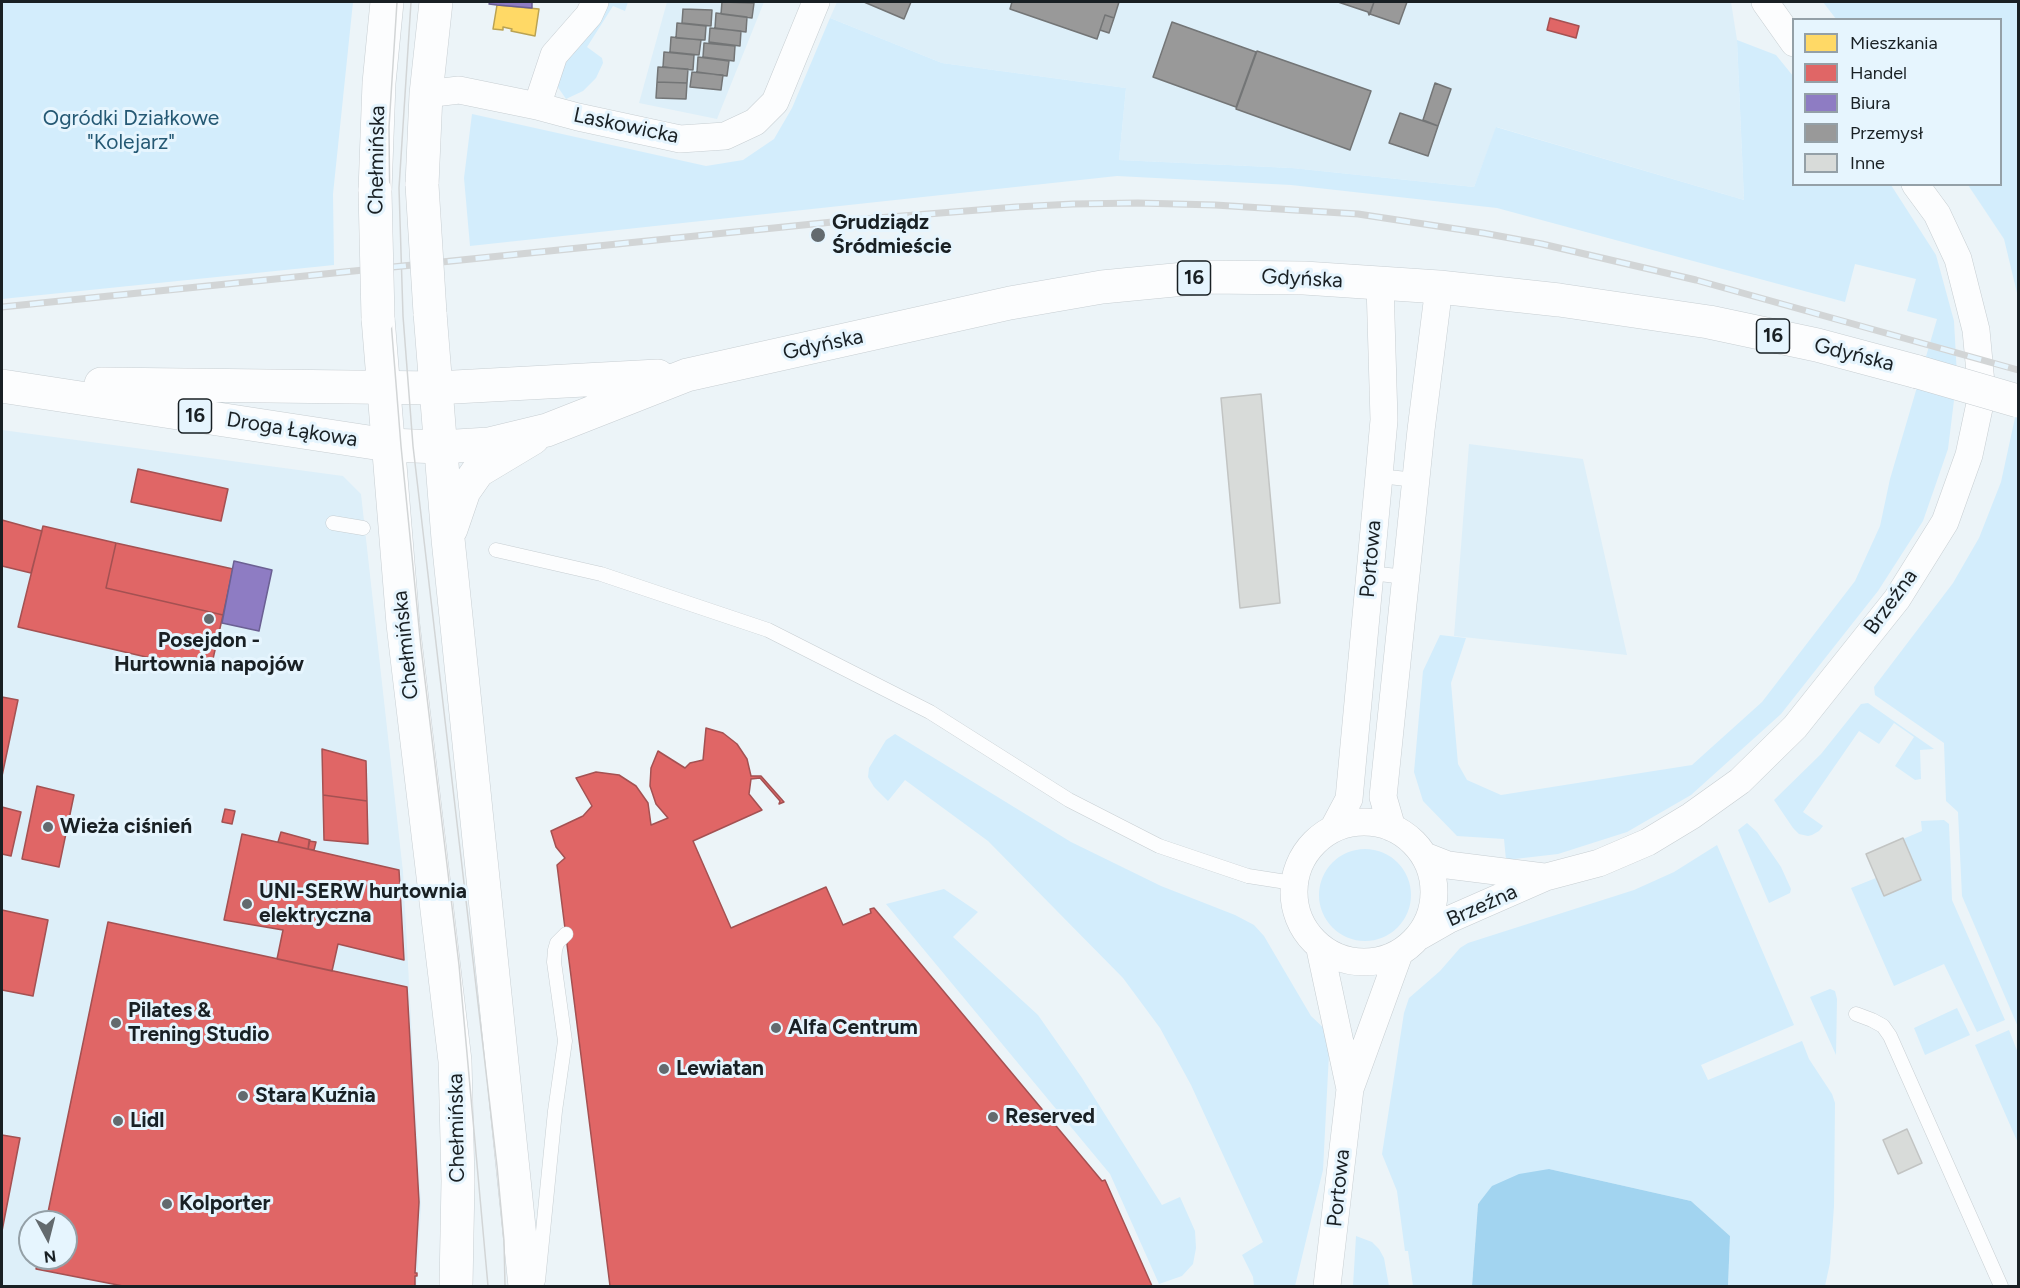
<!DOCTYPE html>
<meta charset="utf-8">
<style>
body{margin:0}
#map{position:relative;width:2020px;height:1288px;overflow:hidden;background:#ecf4f8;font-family:Figtree,sans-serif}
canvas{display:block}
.frame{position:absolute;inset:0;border:3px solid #192024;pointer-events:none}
.legend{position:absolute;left:1792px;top:18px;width:210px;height:168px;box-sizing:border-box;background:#e6f5fe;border:2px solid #94a0a7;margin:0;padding:8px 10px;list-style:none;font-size:18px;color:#192024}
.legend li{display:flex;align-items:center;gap:12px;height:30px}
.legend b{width:30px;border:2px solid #94a0a7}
.north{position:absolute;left:18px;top:1210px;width:60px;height:60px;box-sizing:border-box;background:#e6f5fe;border:2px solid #94a0a7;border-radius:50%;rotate:173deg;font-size:16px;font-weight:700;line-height:24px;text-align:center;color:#192024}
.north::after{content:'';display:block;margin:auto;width:21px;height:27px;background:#636a6e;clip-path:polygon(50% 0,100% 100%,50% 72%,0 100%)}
</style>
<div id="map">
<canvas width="2020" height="1288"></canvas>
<div class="frame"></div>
<ul class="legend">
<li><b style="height:16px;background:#ffd966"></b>Mieszkania</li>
<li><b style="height:16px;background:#e06666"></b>Handel</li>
<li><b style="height:16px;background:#8e7cc3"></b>Biura</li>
<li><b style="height:16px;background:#999"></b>Przemysł</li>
<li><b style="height:16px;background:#d8dbd9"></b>Inne</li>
</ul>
<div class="north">N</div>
</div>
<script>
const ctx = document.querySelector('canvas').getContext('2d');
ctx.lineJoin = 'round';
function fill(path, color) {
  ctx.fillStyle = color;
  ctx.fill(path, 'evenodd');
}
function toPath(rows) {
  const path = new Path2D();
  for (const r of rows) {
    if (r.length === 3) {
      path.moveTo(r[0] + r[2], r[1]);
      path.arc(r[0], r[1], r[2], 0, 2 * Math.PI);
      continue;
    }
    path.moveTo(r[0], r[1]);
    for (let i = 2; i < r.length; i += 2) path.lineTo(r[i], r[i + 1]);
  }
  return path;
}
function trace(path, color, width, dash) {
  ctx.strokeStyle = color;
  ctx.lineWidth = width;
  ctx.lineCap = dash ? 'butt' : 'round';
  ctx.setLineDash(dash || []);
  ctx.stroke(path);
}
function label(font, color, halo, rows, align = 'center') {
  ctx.font = font + ' Figtree,sans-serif';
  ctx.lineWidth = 6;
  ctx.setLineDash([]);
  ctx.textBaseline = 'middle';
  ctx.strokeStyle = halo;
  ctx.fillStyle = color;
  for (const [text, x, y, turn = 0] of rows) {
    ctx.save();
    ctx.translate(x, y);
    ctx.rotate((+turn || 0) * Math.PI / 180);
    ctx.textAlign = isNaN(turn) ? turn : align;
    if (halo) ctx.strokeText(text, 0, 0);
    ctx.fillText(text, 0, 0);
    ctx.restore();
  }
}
fill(toPath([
 [667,2,764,2,717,119,639,103],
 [837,2,1731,2,1737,40,1744,200,1497,127,1474,187,1292,168,1119,160,1126,88,942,63,830,18],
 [2,430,343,476,361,494,403,872,421,1205,417,1286,2,1286],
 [30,1222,66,1222,66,1258,30,1258],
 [1469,444,1583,459,1627,655,1454,636]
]), '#ddeff9');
fill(toPath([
 [2,2,353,2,333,194,334,265,2,299],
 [605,2,628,2,625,11,613,6,587,47,602,58,603,63,596,78,583,91,566,99,555,83,557,68],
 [1823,2,2018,2,2018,297,2004,239,1968,185,2000,184,2000,20,1836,19],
 [830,18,942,63,1126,88,1119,160,1292,168,1474,187,1496,127,1744,200,1737,40,1776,55,1793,76,1794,184,1891,185,1936,255,1954,321,1957,376,1948,449,1923,521,1878,591,1781,714,1691,795,1627,832,1558,854,1506,860,1504,839,1457,836,1423,801,1414,772,1423,671,1440,635,1466,638,1451,683,1458,764,1467,780,1501,795,1692,765,1762,702,1855,581,1880,526,1890,479,1937,319,1907,311,1916,279,1855,264,1845,302,1497,208,1291,185,1117,176,470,246,464,178,472,114,706,166,743,160,774,139,792,108],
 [2018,404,2018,1027,1962,896,1958,812,1946,801,1944,743,1875,695,1874,687,1953,583,1979,538,2001,482],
 [1868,703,1934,749,1920,750,1921,779,1915,780,1895,766,1914,737,1894,723,1879,744,1859,731,1803,812,1823,826,1819,831,1812,835,1808,836,1799,834,1793,828,1774,800,1821,754,1861,704],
 [895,734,1071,842,1161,886,1235,915,1254,925,1264,936,1311,1016,1330,1034,1323,1170,1295,1286,1254,1286,1253,1277,1242,1255,1263,1242,1191,1085,1160,1028,1123,978,988,841,905,780,888,801,874,787,868,777,869,768,886,740],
 [1944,820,1949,824,1952,900,2005,1020,1977,1032,1944,964,1894,986,1851,888,1876,878,1884,896,1921,880,1903,839,1922,831,1921,821],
 [1747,823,1757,832,1781,867,1791,889,1790,893,1769,903,1738,830],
 [1717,845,1794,1025,1701,1065,1708,1080,1802,1041,1809,1059,1832,1094,1835,1103,1834,1206,1830,1263,1825,1286,1728,1286,1730,1236,1691,1201,1549,1169,1478,1203,1472,1286,1413,1286,1408,1251,1405,1251,1397,1191,1382,1154,1404,1013,1409,998,1440,971,1460,948,1468,943,1634,890,1674,872],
 [1365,895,46],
 [944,889,978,912,953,937,1038,1015,1082,1078,1162,1205,1180,1197,1195,1231,1196,1248,1193,1264,1182,1276,1159,1284,1110,1174,886,904],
 [1830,989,1835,991,1837,999,1836,1055,1810,997],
 [1957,1008,1970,1035,1925,1055,1914,1028],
 [2009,1030,2018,1053,2018,1143,1975,1045],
 [1356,1236,1372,1242,1379,1249,1384,1258,1389,1286,1353,1286]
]), '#d3edfc');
fill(toPath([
 [1549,1169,1691,1201,1730,1236,1728,1286,1472,1286,1478,1204,1492,1186,1519,1174]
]), '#a2d4f0');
const homes = toPath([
 [497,5,539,9,535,36,511,31,512,29,503,27,503,30,493,29,497,5]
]);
fill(homes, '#ffd966');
trace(homes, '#baa252', 1.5);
const shops = toPath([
 [1550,18,1579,26,1576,38,1547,30,1550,18],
 [138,469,228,489,221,521,131,502,138,469],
 [2,520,42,531,31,573,2,566,2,520],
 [43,526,116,543,106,588,223,615,210,672,18,627,43,526],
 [116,543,233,569,223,615,106,588,116,543],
 [2,697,18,700,2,776,2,697],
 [706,728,723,733,737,744,747,759,751,776,761,776,784,802,779,804,780,801,760,778,751,779,749,794,762,810,693,841,731,928,826,887,843,925,871,913,870,909,874,908,1102,1181,1105,1180,1152,1286,610,1286,557,865,565,858,556,847,551,831,583,816,592,806,576,778,596,772,619,775,636,786,648,803,651,825,668,818,656,804,650,786,651,768,658,751,685,768,690,763,703,760,706,728],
 [322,749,366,761,367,801,323,795,322,749],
 [37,786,74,795,59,867,22,859,37,786],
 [323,795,367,801,368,844,324,840,323,795],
 [2,807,21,812,11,856,2,854,2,807],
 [225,809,235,811,232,824,222,822,225,809],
 [281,832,310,840,308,849,278,842,281,832],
 [242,834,399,870,404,960,338,944,332,971,277,959,283,930,224,920,242,834],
 [309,841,316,842,314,850,308,849,309,841],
 [2,910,48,920,33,996,2,990,2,910],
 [108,922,407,987,419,1202,415,1273,417,1273,417,1276,415,1276,415,1286,123,1286,36,1269,39,1258,66,1258,66,1222,46,1222,108,922],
 [2,1135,20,1138,2,1231,2,1135]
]);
fill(shops, '#e06666');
trace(shops, '#a45152', 1.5);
const offices = toPath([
 [490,2,532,2,532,8,497,5,489,4,490,2],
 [234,561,272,570,259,631,222,623,234,561]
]);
fill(offices, '#8e7cc3');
trace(offices, '#6b6093', 1.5);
const industry = toPath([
 [722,2,754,3,752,18,721,14,722,2],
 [864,2,911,2,904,19,864,2],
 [1012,2,1119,2,1114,18,1105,15,1097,39,1010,9,1012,2],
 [1338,2,1374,2,1369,15,1368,12,1338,2],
 [1374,2,1407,2,1399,24,1370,14,1374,2],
 [683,9,712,10,711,26,682,23,683,9],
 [716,13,747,17,746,32,715,28,716,13],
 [1105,15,1114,18,1109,33,1100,30,1105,15],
 [1172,22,1256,52,1236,107,1153,77,1172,22],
 [677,23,706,26,705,40,676,38,677,23],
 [710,28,741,31,740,46,709,42,710,28],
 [671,37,701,40,699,55,670,52,671,37],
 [704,43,735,46,734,61,703,57,704,43],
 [1257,51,1371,91,1350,150,1236,109,1257,51],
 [664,52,694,55,693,70,663,67,664,52],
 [698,57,729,61,727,76,697,72,698,57],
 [658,67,688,69,687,83,657,82,658,67],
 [692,72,723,75,721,90,690,87,692,72],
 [657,82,687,83,686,99,656,98,657,82],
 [1435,83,1451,89,1438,126,1423,120,1435,83],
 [1400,113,1438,126,1428,156,1389,143,1400,113]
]);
fill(industry, '#999');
trace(industry, '#737576', 1.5);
const building = toPath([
 [1261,394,1280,603,1240,608,1221,398,1261,394],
 [1903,838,1921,880,1884,896,1866,854,1903,838],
 [1907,1129,1922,1163,1898,1174,1883,1140,1907,1129]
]);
fill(building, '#d8dbd9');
trace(building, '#c2c4c3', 1.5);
const lane = toPath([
 [1379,476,1416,480],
 [333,523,363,528],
 [496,550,601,574,768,630,930,712,1069,800,1159,846,1248,876,1293,883],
 [1370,573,1406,577],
 [1856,1014,1872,1020,1883,1026,1890,1036,2001,1286],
 [538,1281,555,1111,565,1041,554,962,555,950,557,943,566,934]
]);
const street = toPath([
 [1765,2,1794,43],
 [426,94,459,90,537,106,578,117,680,139,725,136,755,122,775,102,816,2],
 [537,106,554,55,589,15,595,2],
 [1364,892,70],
 [1392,828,1383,797,1421,430,1439,287],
 [1333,829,1349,799,1379,476,1384,420,1380,284],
 [1425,856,1448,865,1544,877],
 [1420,936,1448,920,1546,877,1599,863,1648,842,1691,816,1740,781,1795,727,1897,599,1945,522,1969,455,1982,394,1976,330,1958,259,1937,214,1915,184],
 [1320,949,1350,1089],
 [1327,1286,1350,1089,1399,954]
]);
const secondary = toPath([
 [422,185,426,94,436,2],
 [375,191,379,83,387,2],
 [430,313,448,539,525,1286],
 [378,318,403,624,455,1061,458,1181,456,1286],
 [451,529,464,491,478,471,533,438]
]);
const primary = toPath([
 [101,384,436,388,658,376],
 [2,386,388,445,440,447,489,444,547,430,687,375,1010,303,1102,287,1205,277,1304,278,1439,287,1559,300,1709,322,1817,345,1918,372]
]);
trace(lane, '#c7ced2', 15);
trace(street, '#c7ced2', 28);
trace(secondary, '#c7ced2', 34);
trace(primary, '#c7ced2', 34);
trace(lane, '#fcfdfe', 14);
trace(street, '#fcfdfe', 27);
trace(secondary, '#fcfdfe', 33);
trace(primary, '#fcfdfe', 33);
trace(toPath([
 [397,2,389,127,391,321,401,446,421,647,459,965,488,1286],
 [411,2,399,188,403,316,413,446,497,1166,504,1241,505,1286]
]), '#d2d5d6', 1.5);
const rail = toPath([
 [2,307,852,220,1016,207,1073,204,1138,203,1215,205,1358,214,1483,233,1542,244,1696,280,2018,370]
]);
trace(rail, '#d2d5d6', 7);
trace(rail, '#e6f5fe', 4.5, [14]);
const secondaryBridge = toPath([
 [422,185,430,313],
 [375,191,378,318]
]);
const primaryBridge = toPath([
 [1918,372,2018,401]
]);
trace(secondaryBridge, '#c7ced2', 34, []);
trace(primaryBridge, '#c7ced2', 34, []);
trace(secondaryBridge, '#fcfdfe', 33);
trace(primaryBridge, '#fcfdfe', 33);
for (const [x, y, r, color] of [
 [818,235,8,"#636a6e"],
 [209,619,6,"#636a6e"],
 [48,827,6,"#636a6e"],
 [247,904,6,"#636a6e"],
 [116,1023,6,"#636a6e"],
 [776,1028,6,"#636a6e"],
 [664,1069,6,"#636a6e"],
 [243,1096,6,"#636a6e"],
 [993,1117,6,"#636a6e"],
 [118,1121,6,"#636a6e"],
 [167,1204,6,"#636a6e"]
]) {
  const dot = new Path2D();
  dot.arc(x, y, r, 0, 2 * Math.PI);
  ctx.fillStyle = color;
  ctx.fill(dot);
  trace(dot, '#e6f5fe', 2);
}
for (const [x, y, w] of [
 [1194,278,33],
 [1773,336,33],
 [195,416,33]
]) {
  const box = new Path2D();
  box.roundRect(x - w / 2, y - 17, w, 34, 4.5);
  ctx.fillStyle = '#e6f5fe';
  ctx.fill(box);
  trace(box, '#192024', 1.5);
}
label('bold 20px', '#192024', null, [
 ["16",1194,278],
 ["16",1773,336],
 ["16",195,416]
]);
label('21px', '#255974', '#e6f5fe', [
 ["Ogródki Działkowe",131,119],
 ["\"Kolejarz\"",131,143]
]);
label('21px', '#192024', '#e6f5fe', [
 ["Laskowicka",626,126,12],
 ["Chełmińska",377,160,-89],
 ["Gdyńska",1302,279,3],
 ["Gdyńska",823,345,-12],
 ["Gdyńska",1854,355,14],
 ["Droga Łąkowa",292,430,9],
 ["Portowa",1371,559,-85],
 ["Brzeźna",1891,602,-54],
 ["Chełmińska",406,645,-96],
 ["Brzeźna",1482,906,-24],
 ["Chełmińska",457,1128,-91],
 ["Portowa",1339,1188,-84]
]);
label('bold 21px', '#192024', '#e6f5fe', [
 ["Grudziądz",832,223],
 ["Śródmieście",832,247],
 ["Posejdon -",209,641,"center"],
 ["Hurtownia napojów",209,665,"center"],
 ["Wieża ciśnień",60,827],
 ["UNI-SERW hurtownia",259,892],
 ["elektryczna",259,916],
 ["Pilates &",128,1011],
 ["Trening Studio",128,1035],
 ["Alfa Centrum",788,1028],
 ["Lewiatan",676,1069],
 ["Stara Kuźnia",255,1096],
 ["Reserved",1005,1117],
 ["Lidl",130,1121],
 ["Kolporter",179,1204]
], 'left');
</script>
